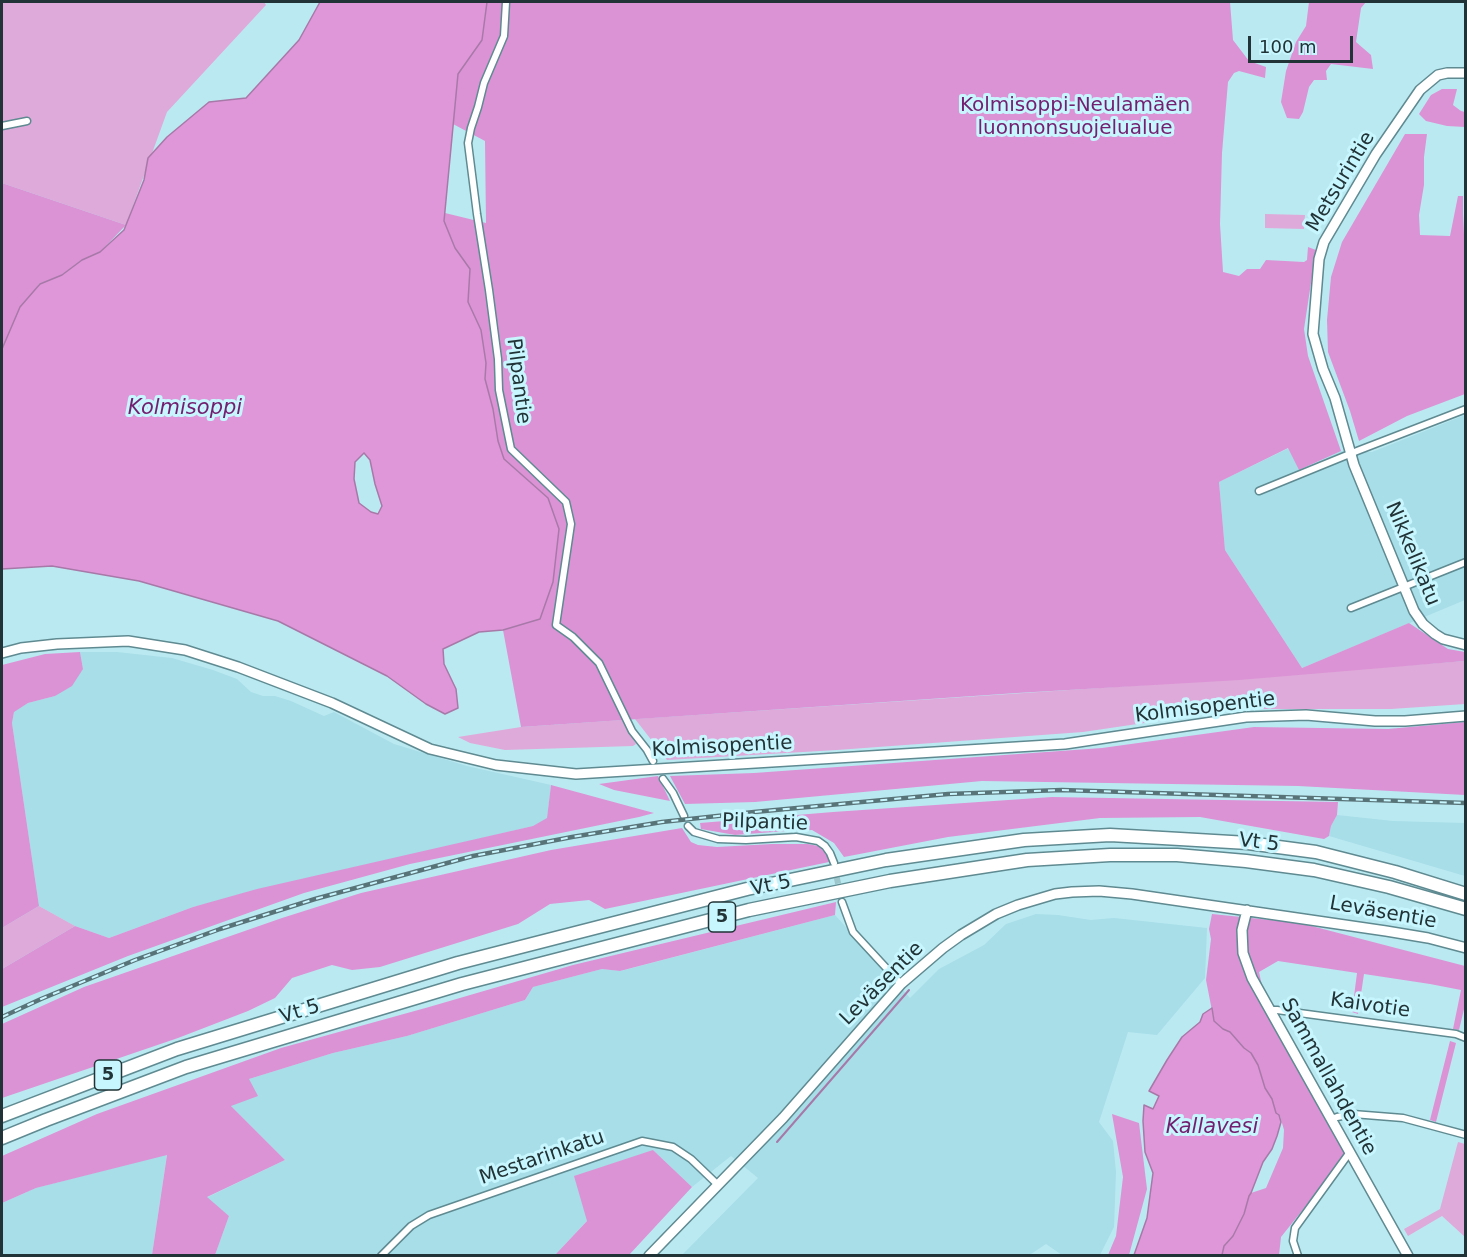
<!DOCTYPE html>
<meta charset="utf-8">
<style>
body{margin:0}
#map{position:relative;width:1467px;height:1257px;overflow:hidden;background:#bbe9f1;font-family:"DejaVu Sans",sans-serif}
canvas{display:block}
.frame{position:absolute;inset:0;border:3px solid #213336;pointer-events:none}
.scale{position:absolute;left:1248px;top:36px;width:105px;height:27px;box-sizing:border-box;border:3px solid #213336;border-top:0;padding-left:8px;font-size:18px;line-height:21px;white-space:nowrap;color:#213336;-webkit-text-stroke:4px #c8f6fe;paint-order:stroke}
</style>
<div id="map">
<canvas width="1467" height="1257"></canvas>
<div class="frame"></div>
<div class="scale">100 m</div>
</div>
<script>
const ctx = document.querySelector('canvas').getContext('2d');
ctx.lineJoin = 'round';
function fill(path, color) {
  ctx.fillStyle = color;
  ctx.fill(path, 'evenodd');
}
function toPath(rows) {
  const path = new Path2D();
  for (const r of rows) {
    path.moveTo(r[0], r[1]);
    for (let i = 2; i < r.length; i += 2) path.lineTo(r[i], r[i + 1]);
  }
  return path;
}
function trace(path, color, width, dash) {
  ctx.strokeStyle = color;
  ctx.lineWidth = width;
  ctx.lineCap = dash ? 'butt' : 'round';
  ctx.setLineDash(dash || []);
  ctx.stroke(path);
}
function label(font, color, halo, rows, align = 'center') {
  ctx.font = font + ' "DejaVu Sans",sans-serif';
  ctx.lineWidth = 6;
  ctx.setLineDash([]);
  ctx.textBaseline = 'middle';
  ctx.strokeStyle = halo;
  ctx.fillStyle = color;
  for (const [text, x, y, turn = 0] of rows) {
    ctx.save();
    ctx.translate(x, y);
    ctx.rotate((+turn || 0) * Math.PI / 180);
    ctx.textAlign = isNaN(turn) ? turn : align;
    if (halo) ctx.strokeText(text, 0, 0);
    ctx.fillText(text, 0, 0);
    ctx.restore();
  }
}
fill(toPath([
 [1465,415,1465,600,1302,668,1225,550,1219,482,1289,448,1300,470,1341,451,1372,452],
 [80,652,117,652,172,658,213,670,237,679,251,692,263,696,275,696,291,701,324,716,334,712,394,744,467,766,551,785,547,819,533,826,193,907,109,938,75,926,39,906,12,723,14,711,28,703,55,696,83,669],
 [1337,815,1393,821,1465,823,1465,876,1329,836,1331,826],
 [1036,914,1058,915,1091,920,1114,918,1207,928,1205,978,1157,1035,1128,1032,1099,1122,1113,1141,1116,1172,1114,1227,1100,1255,1062,1255,1046,1244,1028,1256,682,1255,758,1178,731,1156,692,1187,653,1150,555,1255,215,1255,229,1216,206,1198,285,1160,230,1105,249,1079,333,1053,407,1036,525,1000,533,987,602,969,621,971,835,915,910,998,939,969,984,945,1006,924],
 [167,1154,152,1255,2,1255,2,1203,36,1188]
]), '#a7dee8');
fill(toPath([
 [2,2,264,2,266,5,167,112,126,225,2,183],
 [1265,214,1305,215,1304,229,1265,228],
 [1465,661,1465,704,1391,709,1239,709,1083,732,837,750,667,760,635,719,1144,685],
 [622,720,636,744,633,746,505,750,470,743,458,737,521,727],
 [39,906,75,926,2,969,2,928],
 [1458,1142,1465,1144,1465,1237,1442,1216,1408,1236,1404,1229,1440,1209]
]), '#deaad9');
fill(toPath([
 [487,2,1230,2,1233,40,1249,61,1266,67,1265,78,1239,71,1234,73,1228,82,1222,153,1220,224,1223,272,1239,276,1247,269,1260,269,1266,260,1304,262,1307,260,1308,247,1316,250,1304,329,1308,356,1341,451,1299,470,1288,448,1219,482,1225,550,1302,668,1409,623,1448,649,1465,652,1465,661,1239,680,1017,693,521,727,503,630,540,619,548,498,504,459,498,441,493,409,485,379,486,363,481,330,468,302,470,269,455,248,444,221,445,213,486,223,485,141,453,124,458,74,482,40],
 [1309,2,1366,2,1361,8,1356,42,1371,55,1373,69,1331,64,1326,71,1327,80,1314,80,1309,87,1303,112,1299,119,1287,118,1281,102,1286,71,1296,42,1306,26],
 [1442,89,1457,89,1453,105,1461,111,1465,112,1465,127,1447,126,1426,121,1419,114,1431,95],
 [1405,134,1427,134,1424,157,1424,185,1419,215,1420,235,1450,236,1458,196,1463,196,1463,214,1464,234,1466,234,1465,394,1407,416,1359,441,1350,411,1328,352,1327,320,1331,277,1342,242],
 [2,183,126,225,100,252,82,260,62,275,39,284,2,350],
 [80,652,83,669,72,686,55,696,28,703,14,712,12,723,39,906,2,928,2,665,45,654],
 [1465,722,1465,795,1298,786,982,781,755,802,685,804,670,776,754,773,1102,748,1254,727,1388,729],
 [658,776,670,801,614,790,599,784],
 [551,785,654,813,639,817,410,864,304,893,128,956,2,1007,2,969,75,926,109,938,193,907,257,889,533,826,547,818],
 [1052,797,1338,802,1337,815,1331,826,1329,836,1324,839,1200,817,1100,818,948,837,844,857,834,843,812,830,786,831,735,835,701,829,700,823,833,812],
 [682,828,691,842,698,845,717,847,772,844,808,844,818,846,826,853,829,862,605,909,589,900,550,904,518,924,380,967,352,970,332,965,292,978,275,998,248,1011,178,1038,2,1098,2,1024,84,987,282,918,361,893,551,850],
 [836,902,835,915,620,971,602,969,533,987,525,1000,407,1036,333,1053,249,1079,258,1096,231,1106,285,1160,207,1197,229,1216,215,1255,152,1255,167,1155,36,1188,2,1203,2,1156,97,1114,281,1048,429,1007,573,965],
 [1212,914,1300,923,1465,966,1465,1005,1459,1030,1453,1029,1461,990,1430,984,1364,974,1358,1014,1352,1012,1357,973,1278,961,1259,972,1268,1013,1348,1153,1281,1237,1279,1255,1222,1255,1224,1246,1233,1236,1244,1214,1249,1196,1251,1193,1266,1188,1283,1148,1284,1130,1280,1116,1276,1113,1272,1099,1265,1088,1258,1065,1251,1053,1244,1048,1230,1032,1223,1029,1214,1021,1206,980,1211,939,1209,929],
 [1450,1041,1456,1043,1436,1122,1430,1120],
 [1112,1114,1139,1123,1147,1189,1129,1255,1108,1255,1116,1236,1123,1177],
 [653,1150,692,1187,629,1255,555,1255,587,1221,574,1176]
]), '#db93d5');
const water = toPath([
 [320,2,487,2,482,40,458,74,444,221,455,248,470,269,468,302,481,330,486,363,485,379,493,409,498,441,504,459,548,498,559,529,553,582,540,619,503,630,479,632,443,649,444,664,456,689,458,708,445,714,426,704,387,676,278,621,139,581,52,566,2,569,2,349,20,307,40,284,62,275,82,260,100,252,124,230,144,180,148,158,167,137,209,102,246,98,299,40,320,2],
 [364,453,370,460,375,484,382,506,378,514,371,512,359,503,354,479,355,462,364,453],
 [1212,1008,1214,1021,1223,1029,1230,1032,1244,1048,1251,1053,1258,1065,1265,1088,1272,1099,1276,1113,1279,1115,1281,1122,1277,1136,1272,1149,1263,1162,1251,1193,1249,1196,1244,1214,1233,1236,1224,1246,1222,1255,1134,1255,1147,1218,1153,1173,1145,1152,1143,1121,1144,1105,1153,1109,1159,1096,1149,1091,1167,1060,1182,1037,1200,1022,1203,1014,1212,1008]
]);
fill(water, '#e097d9');
trace(water, '#a779a8', 1.5);
trace(toPath([
 [777,1142,909,990]
]), '#a779a8', 2);
trace(toPath([
 [835,869,842,902]
]), '#9cc5cc', 6, [6, 3]);
const street = toPath([
 [506,2,504,36,484,83,478,107,471,128,468,143,477,214,489,290,498,359,499,390,511,449,566,502,571,524,556,625,573,637,599,663,632,731,647,750,653,761],
 [2,126,27,121],
 [1259,491,1357,451,1466,409],
 [1351,608,1466,562],
 [663,779,673,793,684,816],
 [688,826,694,832,718,839,746,840,796,837,818,841,825,846,830,853,834,863],
 [842,902,853,932,901,984],
 [1270,1010,1277,1010,1456,1034,1466,1038],
 [1331,1119,1337,1117,1353,1114,1403,1118,1466,1135],
 [381,1256,411,1226,429,1215,642,1141,673,1147,691,1159,717,1184],
 [1298,1256,1293,1241,1295,1228,1350,1152]
]);
const secondary = toPath([
 [1466,73,1447,73,1438,75,1420,90,1376,154,1324,242,1319,259,1313,334,1323,369,1335,398,1354,465,1414,611,1423,624,1435,634,1443,639,1466,645],
 [2,653,21,648,57,644,128,641,185,650,238,667,332,703,430,749,496,765,576,774,1065,744,1246,717,1306,715,1375,721,1405,721,1466,716],
 [1247,910,1242,930,1243,953,1252,978,1408,1256],
 [649,1256,783,1118,901,984,943,948,961,935,996,914,1018,905,1055,894,1072,892,1099,891,1132,894,1386,931,1428,938,1466,948]
]);
const highway = toPath([
 [2,1116,177,1049,458,963,747,889,886,860,1024,840,1110,835,1180,839,1248,843,1316,852,1395,872,1466,894],
 [2,1138,46,1120,186,1067,462,984,749,910,890,881,1027,860,1110,855,1177,855,1246,861,1314,870,1389,887,1466,909]
]);
trace(street, '#5f8a91', 9);
trace(secondary, '#5f8a91', 12);
trace(highway, '#5f8a91', 15);
trace(street, '#fff', 6);
trace(secondary, '#fff', 9);
trace(highway, '#fff', 12);
const rail = toPath([
 [2,1017,41,999,135,960,220,929,315,899,473,856,572,837,662,822,754,812,948,794,1062,790,1466,803]
]);
trace(rail, '#587479', 4.5);
trace(rail, '#c8f6fe', 2, [7]);
for (const [x, y, w] of [
 [722,917,27],
 [108,1075,27]
]) {
  const box = new Path2D();
  box.roundRect(x - w / 2, y - 15, w, 30, 4.5);
  ctx.fillStyle = '#c8f6fe';
  ctx.fill(box);
  trace(box, '#213336', 1.5);
}
label('bold 18px', '#213336', null, [
 ["5",722,917],
 ["5",108,1075]
]);
label('20px', '#742071', '#c8f6fe', [
 ["Kolmisoppi-Neulamäen",1075,106],
 ["luonnonsuojelualue",1075,129]
]);
label('20px', '#213336', '#c8f6fe', [
 ["Metsurintie",1341,182,-59],
 ["Pilpantie",518,381,83],
 ["Nikkelikatu",1412,554,67],
 ["Kolmisopentie",1205,708,-7],
 ["Kolmisopentie",722,747,-3],
 ["Pilpantie",765,823,2],
 ["Vt 5",1259,843,7],
 ["Vt 5",771,886,-12],
 ["Leväsentie",1383,913,10],
 ["Leväsentie",882,984,-45],
 ["Kaivotie",1370,1006,8],
 ["Vt 5",300,1012,-17],
 ["Sammallahdentie",1328,1077,61],
 ["Mestarinkatu",542,1158,-19]
]);
label('italic 21px', '#731f6f', '#c8f6fe', [
 ["Kolmisoppi",185,409],
 ["Kallavesi",1212,1128]
]);
</script>
